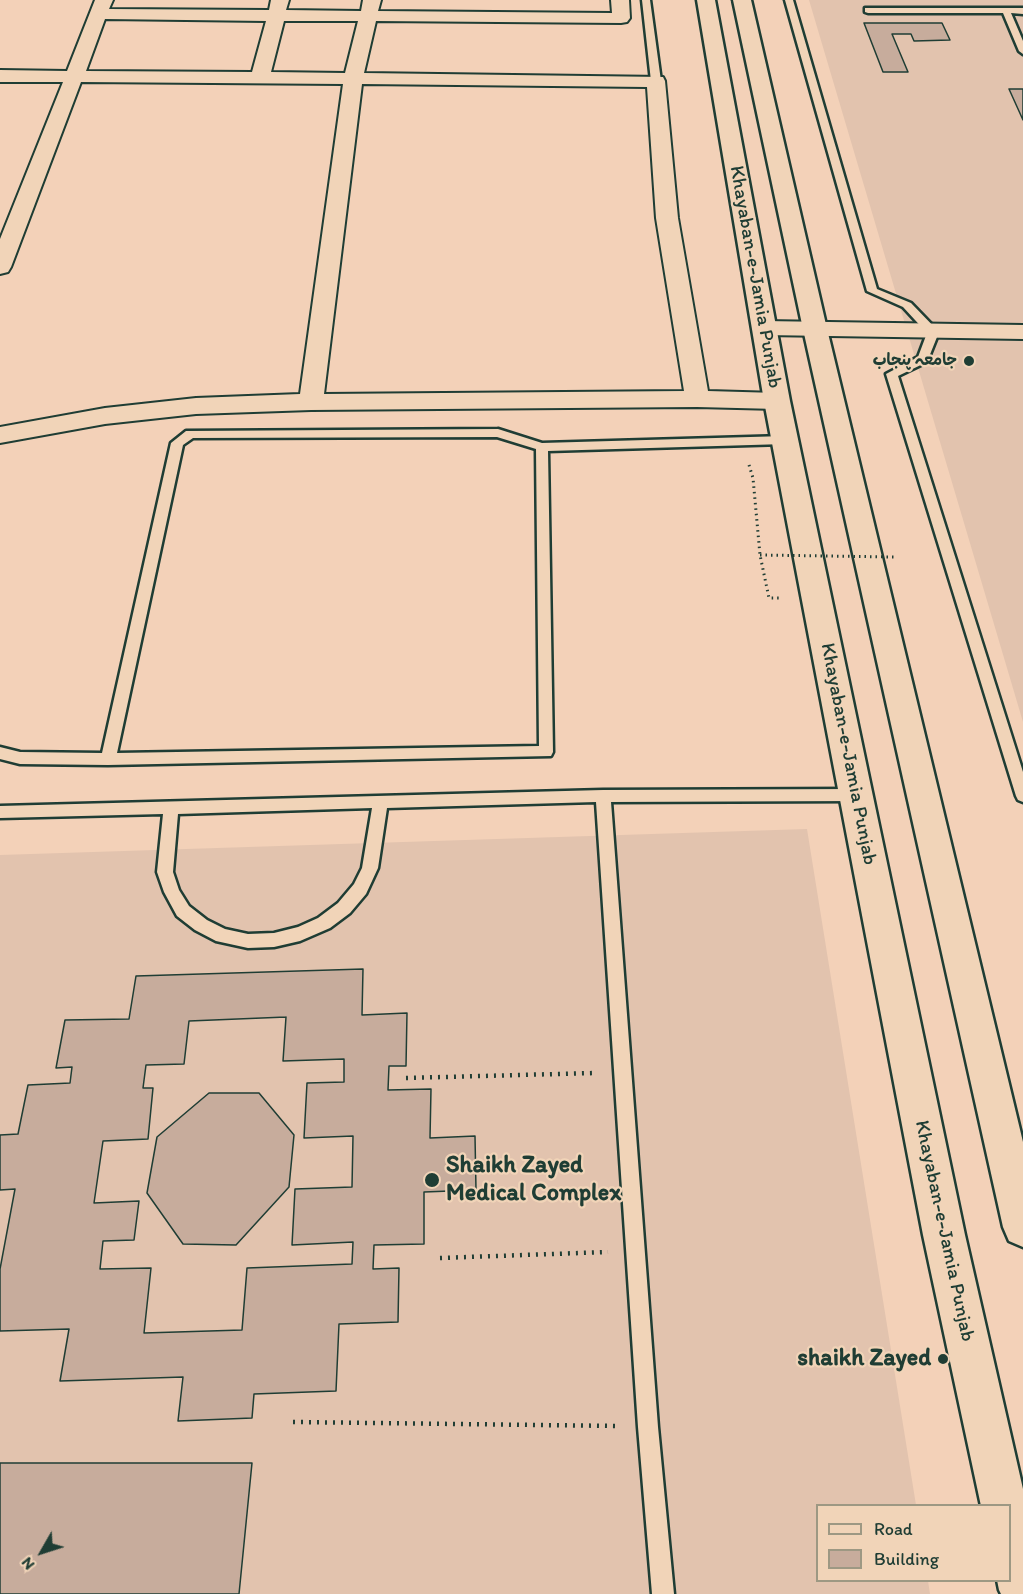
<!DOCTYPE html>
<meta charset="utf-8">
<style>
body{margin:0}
#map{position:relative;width:1023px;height:1594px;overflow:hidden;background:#f3d1b8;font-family:Itim,sans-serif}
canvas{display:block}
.legend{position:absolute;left:816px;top:1504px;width:195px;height:78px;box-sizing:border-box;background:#f1d4b8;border:2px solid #9d9883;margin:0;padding:8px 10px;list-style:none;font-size:18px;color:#1f3d34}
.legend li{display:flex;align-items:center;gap:12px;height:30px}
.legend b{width:30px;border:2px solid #9d9883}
.north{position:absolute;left:12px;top:1522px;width:60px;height:60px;-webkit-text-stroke:4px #f1d4b8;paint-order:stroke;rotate:231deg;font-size:16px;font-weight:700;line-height:24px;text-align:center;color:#1f3d34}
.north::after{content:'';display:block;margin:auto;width:21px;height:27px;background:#1f3d34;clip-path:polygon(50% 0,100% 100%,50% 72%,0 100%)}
</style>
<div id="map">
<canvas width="1023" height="1594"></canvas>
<ul class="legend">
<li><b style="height:8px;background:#f1d4b8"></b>Road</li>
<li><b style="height:16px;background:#c7ac9c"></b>Building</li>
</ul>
<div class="north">N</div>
</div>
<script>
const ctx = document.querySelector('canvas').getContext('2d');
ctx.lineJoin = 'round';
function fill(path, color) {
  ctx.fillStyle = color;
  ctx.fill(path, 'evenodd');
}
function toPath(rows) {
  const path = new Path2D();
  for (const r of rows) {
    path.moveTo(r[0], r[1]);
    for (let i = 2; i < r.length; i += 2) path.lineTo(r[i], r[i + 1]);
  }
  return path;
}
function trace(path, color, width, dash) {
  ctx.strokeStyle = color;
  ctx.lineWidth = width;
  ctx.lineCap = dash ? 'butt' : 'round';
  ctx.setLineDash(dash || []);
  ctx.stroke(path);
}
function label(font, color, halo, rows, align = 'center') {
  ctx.font = font + ' Itim,"Playpen Sans Arabic",sans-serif';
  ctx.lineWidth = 4.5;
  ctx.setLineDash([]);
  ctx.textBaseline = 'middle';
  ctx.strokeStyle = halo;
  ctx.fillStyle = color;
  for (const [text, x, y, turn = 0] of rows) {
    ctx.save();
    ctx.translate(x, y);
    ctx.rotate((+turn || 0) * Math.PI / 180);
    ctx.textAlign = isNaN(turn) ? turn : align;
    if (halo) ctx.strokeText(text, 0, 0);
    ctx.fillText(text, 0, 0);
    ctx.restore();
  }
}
fill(toPath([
 [809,0,1023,0,1023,722],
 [807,829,916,1505,818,1506,818,1580,928,1581,930,1594,0,1594,0,855]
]), '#e2c3ae');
const building = toPath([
 [864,23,942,23,950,40,914,41,911,34,892,34,908,72,883,72,864,23],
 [1009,89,1023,89,1023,120,1009,89],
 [363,969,362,1015,407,1013,406,1066,389,1066,388,1090,431,1089,430,1138,475,1136,476,1190,424,1192,424,1244,374,1245,373,1269,399,1268,398,1322,339,1324,336,1391,254,1394,252,1418,178,1421,183,1377,60,1381,69,1329,0,1331,0,1269,15,1189,0,1190,0,1135,18,1134,28,1085,70,1083,72,1067,56,1068,65,1020,129,1019,136,976,363,969],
 [286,1017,283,1061,344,1059,344,1082,307,1083,304,1138,353,1136,352,1187,295,1189,292,1245,353,1242,352,1264,247,1268,242,1330,144,1333,151,1268,100,1269,103,1241,134,1240,139,1201,94,1203,103,1141,148,1139,153,1088,143,1088,146,1065,184,1064,189,1021,286,1017],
 [209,1093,259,1093,294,1135,289,1187,236,1245,183,1244,147,1193,157,1137,209,1093],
 [0,1463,252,1463,239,1594,0,1594,0,1463]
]);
fill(building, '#c7ac9c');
trace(building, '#1f3d34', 1.5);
const lane = toPath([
 [642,0,650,0,661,81,656,84,651,81,642,0],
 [785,0,793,0,877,289,911,303,939,332,927,362,898,376,1023,772,1023,802,1018,800,1016,796,886,374,918,357,927,333,903,307,867,291,785,0],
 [865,8,1023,8,1023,14,1011,13,1023,41,1023,54,1019,51,1003,13,868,13,865,12,865,8],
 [498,429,542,443,785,436,791,440,785,444,548,451,553,752,551,756,108,765,20,764,0,759,0,747,20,752,102,753,171,443,186,431,498,429],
 [497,437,536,449,539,746,117,753,183,445,193,438,497,437],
 [856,789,861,791,863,795,861,799,856,801,611,802,658,1427,674,1594,652,1594,638,1427,596,802,387,808,378,868,366,894,350,913,330,928,300,941,274,947,248,948,216,941,195,930,177,916,164,892,157,872,163,814,0,818,0,806,603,790,856,789],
 [372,808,362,868,354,884,338,903,318,918,298,927,274,933,248,934,225,929,207,920,189,906,179,890,173,872,178,814,372,808]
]);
const street = toPath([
 [95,0,113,0,109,9,269,10,271,0,289,0,286,10,361,11,363,0,381,0,378,11,612,13,611,0,629,0,630,18,627,22,621,23,376,21,364,73,663,77,665,81,678,218,708,391,777,393,786,395,789,401,786,407,777,409,697,407,311,410,196,414,105,424,0,443,0,427,105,408,196,398,300,394,343,84,81,82,11,267,8,272,0,274,0,239,63,82,0,82,0,70,67,71,95,0],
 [105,19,266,21,252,72,86,71,105,19],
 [284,21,358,21,345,73,271,72,284,21],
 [362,84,647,87,656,218,684,391,324,394,362,84],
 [764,321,1023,325,1023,339,764,335,756,333,752,328,756,323,764,321]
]);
const secondary = toPath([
 [697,0,715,0,790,401,965,1235,1023,1489,1023,1594,1001,1594,999,1590,997,1580,1010,1580,1010,1506,981,1506,923,1235,764,401,697,0],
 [733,0,751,0,827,329,1023,1142,1023,1247,1009,1241,1003,1227,803,329,733,0]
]);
trace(lane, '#1f3d34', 5);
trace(street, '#1f3d34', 4);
trace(secondary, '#1f3d34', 5);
trace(toPath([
 [749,465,753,478,760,555,769,598,782,598]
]), '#1f3d34', 3, [1.5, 4]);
trace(toPath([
 [406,1078,595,1073],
 [440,1258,608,1252],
 [293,1422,620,1426]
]), '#1f3d34', 4.5, [2, 6]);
fill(lane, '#f1d4b8');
fill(street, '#f1d4b8');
fill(secondary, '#f1d4b8');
trace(toPath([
 [760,555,894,557]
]), '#1f3d34', 3, [1.5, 4]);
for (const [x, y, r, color] of [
 [969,361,6,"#1f3d34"],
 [432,1180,8,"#1f3d34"],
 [943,1359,6,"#1f3d34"]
]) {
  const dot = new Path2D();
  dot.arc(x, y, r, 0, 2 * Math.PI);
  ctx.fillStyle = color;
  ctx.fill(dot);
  trace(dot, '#f1d4b8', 2);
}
label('bold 16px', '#1f3d34', '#f1d4b8', [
 ["جامعہ پنجاب",957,361]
], 'right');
label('20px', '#1f3d34', '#f1d4b8', [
 ["Khayaban-e-Jamia Punjab",755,277,80],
 ["Khayaban-e-Jamia Punjab",848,754,79],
 ["Khayaban-e-Jamia Punjab",944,1231,78]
]);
label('bold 24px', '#1f3d34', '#f1d4b8', [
 ["Shaikh Zayed",446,1166],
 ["Medical Complex",446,1194],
 ["shaikh Zayed",931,1359,"right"]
], 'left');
</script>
